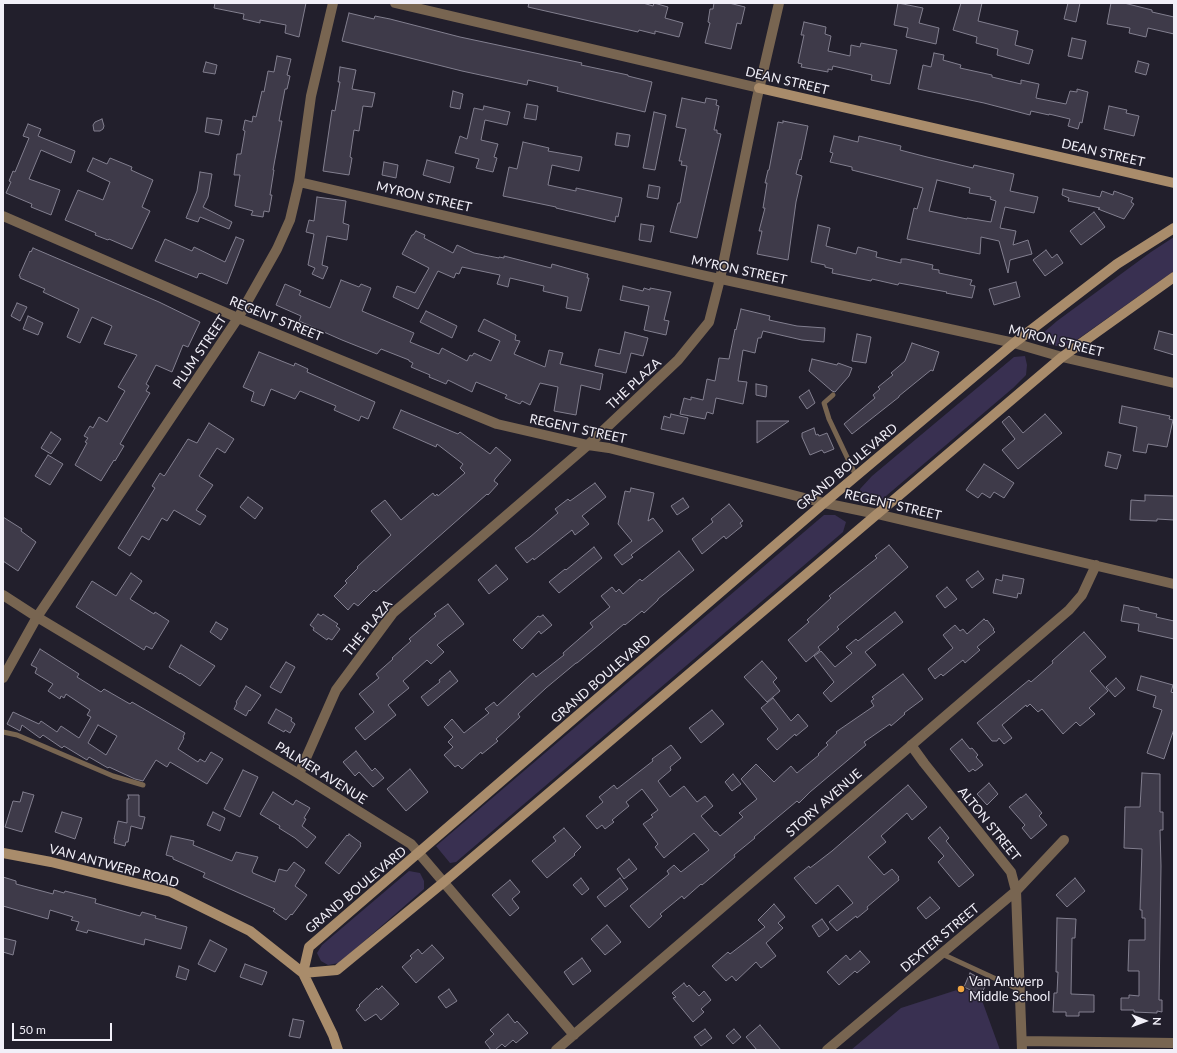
<!DOCTYPE html>
<style>
body{margin:0}
#map{position:relative;width:1177px;height:1053px;overflow:hidden;background:#221f2c;font-family:Lato,sans-serif}
canvas{display:block}
.frame{position:absolute;inset:0;border:4px solid #f1eff8;pointer-events:none}
.north{position:absolute;left:1125px;top:1001px;width:40px;height:40px;-webkit-text-stroke:3px #221f2c;paint-order:stroke;rotate:91deg;font-size:11px;font-weight:700;line-height:16px;text-align:center;color:#f1eff8}
.north::after{content:'';display:block;margin:auto;width:14px;height:18px;background:#f1eff8;clip-path:polygon(50% 0,100% 100%,50% 72%,0 100%)}
.scale{position:absolute;left:12px;top:1023px;width:100px;height:18px;box-sizing:border-box;border:2px solid #f1eff8;border-top:0;padding-left:5px;font-size:12px;line-height:14px;white-space:nowrap;color:#f1eff8;-webkit-text-stroke:3px #221f2c;paint-order:stroke}
</style>
<div id="map">
<canvas width="1177" height="1053"></canvas>
<div class="frame"></div>
<div class="north">N</div>
<div class="scale">50 m</div>
</div>
<script>
const ctx = document.querySelector('canvas').getContext('2d');
ctx.lineJoin = 'round';
function fill(path, color) {
  ctx.fillStyle = color;
  ctx.fill(path, 'evenodd');
}
function toPath(rows) {
  const path = new Path2D();
  for (const r of rows) {
    path.moveTo(r[0], r[1]);
    for (let i = 2; i < r.length; i += 2) path.lineTo(r[i], r[i + 1]);
  }
  return path;
}
function trace(path, color, width, dash) {
  ctx.strokeStyle = color;
  ctx.lineWidth = width;
  ctx.lineCap = dash ? 'butt' : 'round';
  ctx.setLineDash(dash || []);
  ctx.stroke(path);
}
function label(font, color, halo, rows, align = 'center') {
  ctx.font = font + ' Lato,sans-serif';
  ctx.lineWidth = 3;
  ctx.setLineDash([]);
  ctx.textBaseline = 'middle';
  ctx.strokeStyle = halo;
  ctx.fillStyle = color;
  for (const [text, x, y, turn = 0] of rows) {
    ctx.save();
    ctx.translate(x, y);
    ctx.rotate((+turn || 0) * Math.PI / 180);
    ctx.textAlign = isNaN(turn) ? turn : align;
    if (halo) ctx.strokeText(text, 0, 0);
    ctx.fillText(text, 0, 0);
    ctx.restore();
  }
}
fill(toPath([
 [1174,237,1174,271,1071,344,1057,346,1047,344,1042,334,1057,321,1151,252],
 [1025,356,1027,365,1026,375,1013,388,879,502,868,502,861,498,860,489,872,476,1014,357],
 [824,515,835,515,846,522,843,532,456,862,450,863,436,846],
 [409,871,420,873,424,881,424,889,339,963,328,965,321,961,317,953,322,945],
 [963,988,980,995,1000,1050,851,1050,901,1008]
]), '#393051');
const building = toPath([
 [215,3,306,3,299,37,285,33,286,25,260,20,260,23,243,19,244,14,214,8,215,3],
 [529,3,643,3,653,6,654,3,668,7,665,18,683,23,679,37,655,31,655,34,639,30,638,32,528,7,529,3],
 [714,3,729,3,745,7,741,24,737,23,731,49,705,43,710,23,708,22,710,9,713,9,714,3],
 [898,3,923,8,919,23,939,28,936,44,906,37,908,28,894,25,898,3],
 [961,3,982,3,978,21,1018,31,1015,45,1033,50,1029,64,997,55,998,49,976,43,977,37,953,30,961,3],
 [1068,3,1080,3,1076,22,1064,19,1068,3],
 [1111,3,1124,3,1152,10,1152,12,1174,17,1174,34,1148,28,1146,37,1129,33,1130,28,1107,24,1111,3],
 [349,13,374,19,375,16,390,19,460,37,582,63,581,65,628,75,628,76,652,82,645,112,557,91,558,87,528,80,527,85,462,71,342,41,349,13],
 [804,22,826,27,825,34,831,36,828,51,850,56,851,45,860,47,861,43,897,50,890,84,871,80,872,75,833,66,832,70,828,69,828,72,801,67,802,64,798,63,804,35,801,35,804,22],
 [1072,38,1086,41,1082,59,1068,56,1072,38],
 [934,53,944,55,943,60,961,65,960,68,992,75,992,77,1021,84,1021,80,1039,84,1036,98,1066,104,1070,91,1077,92,1077,89,1088,92,1082,123,1080,122,1078,129,1068,126,1070,119,1049,114,1049,115,1031,111,1030,115,984,103,918,89,923,65,931,67,934,53],
 [277,56,291,59,287,75,290,76,287,89,285,89,279,121,282,121,273,170,274,170,270,195,272,195,269,212,264,211,263,217,251,215,253,211,235,206,240,175,234,175,237,154,241,154,245,131,243,130,245,120,252,122,253,116,256,117,262,91,264,92,268,71,274,72,277,56],
 [1138,61,1149,64,1146,75,1135,72,1138,61],
 [206,62,217,65,215,74,203,72,206,62],
 [340,67,356,70,352,89,375,93,372,107,363,106,359,131,354,130,350,157,352,158,349,175,323,171,332,110,335,111,340,82,338,82,340,67],
 [453,91,463,94,460,109,450,107,453,91],
 [682,98,705,103,706,98,717,100,716,105,719,106,714,130,717,130,717,133,721,134,697,238,670,232,678,203,680,203,687,166,681,165,682,161,679,161,686,129,676,127,682,98],
 [527,104,538,106,536,120,524,118,527,104],
 [484,106,510,112,507,125,485,120,481,140,498,144,494,157,497,158,493,172,476,168,479,159,455,153,460,136,467,139,474,108,483,110,484,106],
 [1109,106,1127,110,1126,113,1139,116,1134,136,1104,129,1109,106],
 [654,112,666,115,655,170,643,168,654,112],
 [207,118,222,120,219,135,205,132,207,118],
 [102,119,104,126,103,129,100,131,94,131,93,125,95,122,102,119],
 [783,121,808,126,801,160,800,159,796,174,802,176,796,202,788,260,757,254,762,231,759,231,765,208,763,208,767,183,765,183,768,170,769,170,778,122,783,123,783,121],
 [28,124,41,129,38,136,75,151,71,163,41,150,29,179,60,190,51,215,31,207,32,204,6,193,11,182,9,181,13,171,15,172,29,138,23,136,28,124],
 [617,133,630,135,628,147,615,145,617,133],
 [834,136,858,142,859,136,901,146,900,150,927,157,973,168,974,165,1014,174,1010,191,1038,197,1034,213,1005,207,1000,228,1016,231,1013,245,1028,240,1032,254,1010,260,1008,273,999,241,981,237,980,254,907,239,914,208,917,209,923,188,852,170,852,167,830,162,833,153,830,152,834,136],
 [937,180,970,188,969,193,991,197,990,199,996,201,991,222,967,218,967,219,929,211,937,180],
 [523,142,549,148,548,151,582,157,579,171,552,165,548,185,576,191,576,188,622,198,618,217,616,216,615,222,556,208,556,207,503,196,509,167,517,169,523,142],
 [93,158,107,164,110,158,132,167,131,170,153,180,142,207,150,211,132,249,109,239,108,240,95,235,96,233,65,220,78,190,103,200,110,182,87,171,93,158],
 [427,160,454,167,450,183,423,175,427,160],
 [384,162,398,165,396,178,382,175,384,162],
 [200,172,212,174,208,197,203,207,232,222,229,229,200,217,198,222,186,218,197,191,200,172],
 [649,185,660,187,658,199,647,197,649,185],
 [1063,189,1100,197,1102,191,1113,195,1114,191,1133,198,1131,202,1134,204,1124,219,1098,209,1100,208,1068,201,1069,198,1062,195,1063,189],
 [317,197,346,201,343,223,349,225,347,240,327,236,322,265,328,267,323,279,312,274,315,268,308,265,314,234,306,232,309,220,314,221,317,197],
 [1094,212,1105,227,1081,245,1070,231,1094,212],
 [641,224,654,226,651,242,639,240,641,224],
 [818,225,830,228,826,246,856,254,858,247,877,252,876,257,901,263,901,259,906,259,933,265,932,269,939,270,939,273,972,280,970,285,975,286,972,298,946,293,947,292,899,283,898,285,872,279,871,281,832,273,833,269,825,267,825,265,811,262,818,225],
 [416,231,425,235,424,238,453,253,457,245,474,253,499,258,499,257,504,258,504,256,551,268,552,264,588,274,587,278,589,278,581,311,566,308,568,297,543,291,544,286,510,278,508,287,497,284,500,275,462,267,459,274,456,273,454,278,438,271,418,309,393,297,397,286,415,293,429,268,402,254,412,235,413,235,416,231],
 [236,237,244,240,227,284,201,273,200,274,199,273,197,278,155,261,165,239,192,251,194,247,225,262,236,237],
 [33,248,159,302,200,322,188,347,183,345,172,372,156,365,146,384,149,386,146,391,150,393,120,444,124,446,115,461,114,460,101,481,75,465,87,443,85,442,88,438,84,436,90,426,93,428,99,417,107,422,122,396,125,391,118,387,137,355,104,344,112,326,92,317,80,343,67,337,79,309,43,292,45,289,20,278,20,276,19,276,30,251,31,252,33,248],
 [1046,250,1052,258,1057,254,1063,263,1045,276,1033,260,1046,250],
 [341,280,359,287,361,284,371,288,362,311,414,333,410,342,439,354,442,348,467,361,470,355,472,356,474,353,491,361,500,341,478,331,484,319,516,335,515,340,520,341,514,354,545,367,549,350,563,353,560,364,603,374,600,390,581,385,576,415,554,411,558,387,540,383,530,405,522,401,520,404,505,398,507,395,476,382,472,392,448,380,446,384,429,377,430,375,411,367,413,363,409,361,409,360,381,349,377,354,342,340,299,321,301,316,276,305,285,284,301,291,299,295,330,308,341,280],
 [1016,282,1020,297,994,305,989,289,1016,282],
 [623,286,643,291,644,288,650,290,650,288,671,292,664,320,669,321,666,335,644,330,649,306,620,300,623,286],
 [17,303,27,307,20,321,11,316,17,303],
 [741,309,770,316,769,320,797,326,825,328,824,342,802,340,763,331,761,338,758,338,755,353,743,350,738,381,747,382,743,404,716,398,713,414,707,412,705,419,680,414,684,398,691,400,691,397,703,400,707,379,715,381,719,358,729,359,735,329,736,330,741,309],
 [426,311,457,326,452,338,420,322,426,311],
 [28,316,43,323,38,335,23,329,28,316],
 [1159,331,1174,335,1174,355,1154,349,1159,331],
 [625,332,648,338,643,356,631,353,626,373,595,366,599,349,620,354,625,332],
 [857,334,871,337,866,363,852,361,857,334],
 [912,343,939,352,933,371,931,370,899,396,899,397,852,434,844,424,875,398,873,395,880,389,878,387,893,375,891,373,905,361,912,343],
 [259,352,294,366,295,363,308,369,307,372,375,402,368,419,361,416,359,421,334,410,336,406,300,391,295,399,271,389,264,406,251,401,254,392,243,387,259,352],
 [812,359,837,365,838,363,852,368,849,376,835,392,832,391,809,371,812,359],
 [756,384,767,386,766,397,756,395,756,384],
 [809,390,815,403,807,409,799,397,809,390],
 [1122,406,1170,416,1169,419,1173,420,1167,447,1148,444,1146,453,1133,451,1137,427,1119,423,1122,406],
 [401,410,458,434,460,432,490,454,496,447,511,460,495,479,494,481,498,484,488,495,487,494,376,592,374,590,358,606,354,603,348,610,334,596,347,583,345,581,358,568,357,567,391,535,371,511,385,500,401,520,433,493,435,496,437,494,438,496,465,473,460,468,463,464,437,444,436,447,393,428,401,410],
 [671,414,688,418,684,434,661,429,664,416,670,418,671,414],
 [1045,414,1062,433,1018,469,1002,450,1015,439,1002,422,1009,416,1023,433,1045,414],
 [757,421,789,421,757,443,757,421],
 [209,423,234,439,225,453,217,448,199,476,213,485,196,510,206,516,200,525,174,510,167,521,162,518,149,540,142,536,130,556,118,548,155,488,152,486,160,473,164,476,165,475,188,439,197,443,209,423],
 [814,428,816,435,818,434,819,436,827,433,834,449,824,453,822,450,810,455,802,437,802,433,814,428],
 [51,432,61,439,51,454,41,448,51,432],
 [1108,452,1121,455,1117,469,1105,466,1108,452],
 [48,455,63,464,50,485,35,476,48,455],
 [984,464,1014,483,1004,498,994,492,990,498,982,493,978,498,966,490,984,464],
 [595,483,606,497,582,516,589,524,575,535,572,530,534,560,533,558,527,563,515,548,530,537,558,513,555,509,568,499,570,501,595,483],
 [631,488,654,493,648,521,653,518,663,531,631,555,633,557,622,565,614,555,632,541,618,524,625,491,630,492,631,488],
 [1145,495,1174,496,1174,520,1157,519,1157,521,1130,520,1131,500,1145,501,1145,495],
 [248,497,263,508,255,519,240,507,248,497],
 [683,498,689,507,677,515,671,506,683,498],
 [729,504,743,521,740,523,742,526,726,539,724,536,702,554,692,539,713,522,711,519,729,504],
 [3,517,22,529,21,531,36,542,18,571,3,561,3,517],
 [889,545,908,567,837,627,839,629,818,647,820,650,806,662,788,640,809,622,807,620,831,598,829,596,877,558,875,556,889,545],
 [594,547,602,558,559,593,549,582,565,569,566,570,594,547],
 [679,551,694,570,658,599,658,600,644,613,642,611,625,625,624,624,577,663,576,663,546,688,518,714,520,717,496,739,498,741,482,754,481,752,462,769,458,765,455,767,444,755,453,747,448,742,453,737,444,727,452,719,464,733,489,713,485,709,494,702,497,706,533,673,536,677,564,655,563,653,571,646,593,627,590,623,610,607,601,596,612,587,616,592,619,589,623,594,640,579,642,581,679,551],
 [496,565,508,579,489,594,478,580,496,565],
 [978,571,984,579,972,588,966,580,978,571],
 [131,573,142,581,130,599,154,614,155,612,169,621,152,649,146,646,144,650,76,607,92,581,116,596,131,573],
 [1003,575,1024,579,1021,594,1018,593,1017,598,993,593,996,579,1002,581,1003,575],
 [947,587,957,599,945,608,936,596,947,587],
 [448,604,464,624,437,645,444,652,431,664,427,660,403,681,409,688,388,705,396,715,365,740,355,728,374,712,359,694,379,678,376,674,393,659,392,658,411,641,409,639,436,616,434,614,448,604],
 [1124,605,1139,608,1139,610,1157,614,1156,617,1174,621,1174,639,1138,631,1139,624,1121,621,1124,605],
 [895,612,903,622,865,652,876,665,831,702,823,693,834,682,814,656,821,651,835,667,852,653,846,647,856,639,858,641,895,612],
 [318,614,321,616,323,614,338,624,336,626,340,629,332,640,328,638,327,640,313,630,314,628,310,625,318,614],
 [543,615,552,625,541,634,539,631,522,649,513,640,538,616,540,617,543,615],
 [984,619,986,621,987,620,994,629,993,630,995,632,977,647,980,650,965,663,963,660,943,676,941,674,935,679,928,669,953,648,943,635,955,625,960,631,963,629,967,634,984,619],
 [216,622,228,629,221,640,210,632,216,622],
 [1084,632,1106,657,1090,671,1108,691,1089,708,1095,714,1080,726,1076,722,1063,734,1042,709,1038,712,1030,704,1027,707,1026,705,1002,725,1012,738,1004,744,999,738,997,741,992,741,977,723,1029,680,1031,682,1053,663,1052,661,1084,632],
 [181,645,215,666,200,686,180,673,180,674,169,667,181,645],
 [40,649,79,674,77,677,101,692,104,689,130,704,132,702,185,733,183,737,184,738,178,749,198,762,200,759,205,762,211,752,223,759,207,784,170,762,167,767,156,760,143,781,135,779,109,767,108,768,89,757,87,760,64,746,62,748,43,735,40,738,22,725,20,731,7,724,13,712,39,724,41,721,57,732,61,726,79,738,91,717,87,715,90,710,66,694,64,698,61,696,60,699,48,691,53,684,35,673,37,668,31,665,40,649],
 [98,725,117,736,106,755,88,743,98,725],
 [762,661,777,678,773,682,780,691,767,702,744,677,762,661],
 [286,662,295,667,281,693,270,687,286,662],
 [450,671,458,681,428,706,421,697,440,682,439,680,450,671],
 [903,674,923,699,904,713,905,714,891,726,890,724,864,742,866,745,810,792,799,803,797,801,754,837,755,838,734,855,735,857,714,875,702,885,701,884,684,899,682,896,660,914,662,916,649,928,630,906,669,874,667,871,674,865,681,872,709,850,694,833,664,858,655,847,658,844,643,824,653,817,651,815,658,810,642,789,626,802,629,806,612,820,614,822,605,829,602,825,597,829,586,816,603,802,599,797,614,785,617,789,653,761,652,759,671,745,681,758,670,767,671,770,658,781,670,797,684,786,697,802,705,796,713,806,701,816,715,832,716,831,720,836,743,817,739,813,757,799,741,779,756,764,774,782,791,766,797,773,819,755,818,754,828,745,826,743,837,733,836,732,874,706,871,701,874,699,872,697,903,674],
 [1141,676,1173,685,1171,692,1174,693,1174,729,1164,759,1147,753,1162,710,1153,707,1156,696,1137,690,1141,676],
 [1116,678,1125,688,1115,697,1106,687,1116,678],
 [246,686,261,695,250,711,249,710,246,716,234,709,237,703,236,702,246,686],
 [773,698,791,721,798,714,808,726,796,736,795,734,777,750,767,739,778,729,761,708,773,698],
 [276,709,292,718,291,721,295,724,290,733,285,730,284,732,268,723,276,709],
 [712,710,724,724,701,743,689,728,712,710],
 [962,739,970,749,972,748,978,755,976,757,983,765,975,771,973,769,969,772,950,749,962,739],
 [356,751,372,771,375,768,384,778,373,787,359,772,355,776,343,762,356,751],
 [410,769,428,792,406,811,387,789,410,769],
 [243,770,258,777,240,817,224,809,243,770],
 [1142,773,1160,774,1160,812,1163,812,1163,830,1160,830,1161,866,1159,1000,1162,1000,1162,1012,1157,1011,1157,1013,1134,1012,1134,1010,1121,1010,1121,998,1129,998,1129,995,1139,996,1139,971,1128,971,1129,940,1145,940,1145,918,1142,918,1142,910,1140,910,1142,849,1124,848,1125,807,1140,807,1142,773],
 [733,774,741,784,732,791,725,782,733,774],
 [989,783,998,794,987,805,977,794,989,783],
 [908,785,927,807,912,820,907,813,881,836,886,842,868,857,884,875,892,869,899,877,898,878,899,880,867,907,868,909,857,918,856,916,837,931,829,922,853,903,838,885,816,904,794,878,809,866,810,868,832,851,908,785],
 [23,792,34,795,22,832,5,827,13,801,20,802,23,792],
 [273,792,293,805,296,800,310,808,304,818,306,819,302,826,316,837,307,848,295,838,279,828,280,826,260,814,273,792],
 [1026,794,1042,813,1039,816,1047,825,1031,839,1022,828,1025,825,1009,807,1021,797,1021,798,1026,794],
 [128,795,139,795,139,816,145,817,142,829,131,826,128,842,126,842,125,846,114,843,115,839,114,839,118,821,127,823,127,799,129,799,128,795],
 [62,812,82,818,75,839,55,832,62,812],
 [213,812,225,818,220,831,207,825,213,812],
 [940,827,949,838,946,841,974,875,959,887,938,862,944,856,928,838,940,827],
 [564,828,581,847,574,854,575,855,547,878,532,861,556,841,553,837,564,828],
 [349,834,361,843,360,845,361,846,339,874,325,863,347,835,348,836,349,834],
 [171,836,194,841,193,845,232,861,236,852,258,857,252,871,253,873,275,882,279,869,287,871,294,862,305,870,295,886,307,895,292,915,291,914,286,920,273,911,275,909,203,877,205,873,173,859,173,857,166,855,171,836],
 [629,859,637,869,624,879,617,869,629,859],
 [3,877,16,881,16,884,53,894,54,890,64,893,65,891,96,899,95,903,140,916,142,912,156,916,155,918,187,927,181,949,145,939,144,945,88,930,87,933,76,930,79,922,71,920,73,917,50,910,48,919,3,906,3,877],
 [581,878,589,889,582,895,573,885,581,878],
 [620,878,628,889,605,907,597,897,620,878],
 [1075,878,1085,891,1067,907,1056,895,1075,878],
 [510,880,520,892,512,899,519,908,510,916,492,895,510,880],
 [930,897,940,908,926,919,917,908,930,897],
 [774,904,785,917,778,923,783,928,766,943,776,956,761,968,756,962,736,981,732,976,726,981,712,966,728,952,730,954,765,927,758,920,774,904],
 [1057,918,1076,919,1075,938,1072,938,1071,994,1094,995,1094,1012,1079,1012,1079,1016,1066,1016,1066,1012,1053,1012,1054,993,1057,993,1058,972,1056,972,1057,918],
 [822,919,829,929,819,937,812,926,822,919],
 [607,925,621,942,605,955,591,939,607,925],
 [3,938,16,941,13,955,3,952,3,938],
 [210,940,227,949,215,972,198,964,210,940],
 [432,945,444,958,416,983,402,967,412,958,410,956,418,949,422,954,432,945],
 [860,951,870,962,857,973,855,971,839,985,827,972,846,955,850,960,860,951],
 [582,958,591,971,573,985,564,972,582,958],
 [245,964,267,972,262,985,240,977,245,964],
 [179,966,189,970,186,980,176,977,179,966],
 [970,973,987,982,981,995,964,987,970,973],
 [684,983,687,987,689,985,699,996,704,991,711,1000,701,1009,704,1012,693,1022,673,998,676,997,672,993,684,983],
 [382,986,399,1004,381,1020,376,1014,365,1021,356,1010,360,1006,359,1005,377,988,378,990,382,986],
 [449,989,457,1001,446,1008,438,997,449,989],
 [508,1014,515,1023,517,1021,528,1033,516,1043,513,1040,505,1047,502,1044,495,1050,491,1050,485,1042,494,1034,490,1030,508,1014],
 [293,1019,304,1021,300,1038,289,1036,293,1019],
 [760,1025,781,1050,757,1050,746,1037,760,1025],
 [705,1029,712,1038,701,1046,694,1037,705,1029],
 [734,1029,741,1037,733,1044,726,1036,734,1029]
]);
fill(building, '#3e3a49');
trace(building, '#827f8f', 1);
trace(toPath([
 [833,395,824,403,829,419,856,476],
 [3,732,17,735,113,776,143,785],
 [942,954,1020,990]
]), '#786551', 5);
trace(toPath([
 [395,3,759,88],
 [299,182,702,275,1014,343,1062,357,1174,383],
 [3,216,238,318,497,424,588,445,609,448,824,503,877,514,1174,584],
 [3,595,37,617,299,774,411,844,574,1035],
 [3,678,37,617,238,318,277,249,290,220,299,182,311,96,333,3],
 [911,745,924,763,1011,872,1016,891,1022,1050],
 [299,774,336,690,393,613,588,445,678,360,709,322,720,279,757,98,779,3],
 [1022,1041,1174,1043],
 [556,1050,1069,610,1082,595,1096,565],
 [827,1050,1016,891,1064,840]
]), '#786551', 10);
trace(toPath([
 [759,88,1174,183],
 [1174,228,1117,264,1014,343,824,503,309,947,303,973,337,970,444,882,1062,357,1174,277],
 [3,853,51,862,171,892,250,931,303,973,333,1035,338,1050]
]), '#a98c6b', 10);
for (const [x, y, r, color] of [
 [961,989,4,"#f2a541"]
]) {
  const dot = new Path2D();
  dot.arc(x, y, r, 0, 2 * Math.PI);
  ctx.fillStyle = color;
  ctx.fill(dot);
  trace(dot, '#221f2c', 1.5);
}
label('13px', '#f1eff8', '#221f2c', [
 ["DEAN STREET",787,81,13],
 ["DEAN STREET",1103,153,13],
 ["MYRON STREET",424,197,13],
 ["MYRON STREET",739,270,12],
 ["REGENT STREET",276,319,22],
 ["MYRON STREET",1056,341,14],
 ["PLUM STREET",200,352,-56],
 ["THE PLAZA",634,384,-43],
 ["REGENT STREET",578,429,12],
 ["GRAND BOULEVARD",847,467,-40],
 ["REGENT STREET",893,505,13],
 ["THE PLAZA",368,628,-51],
 ["GRAND BOULEVARD",601,679,-41],
 ["PALMER AVENUE",321,773,32],
 ["STORY AVENUE",824,803,-41],
 ["ALTON STREET",989,824,51],
 ["VAN ANTWERP ROAD",114,866,15],
 ["GRAND BOULEVARD",356,890,-40],
 ["DEXTER STREET",940,938,-40]
]);
label('13px', '#f1eff8', '#221f2c', [
 ["Van Antwerp",969,982],
 ["Middle School",969,997]
], 'left');
</script>
